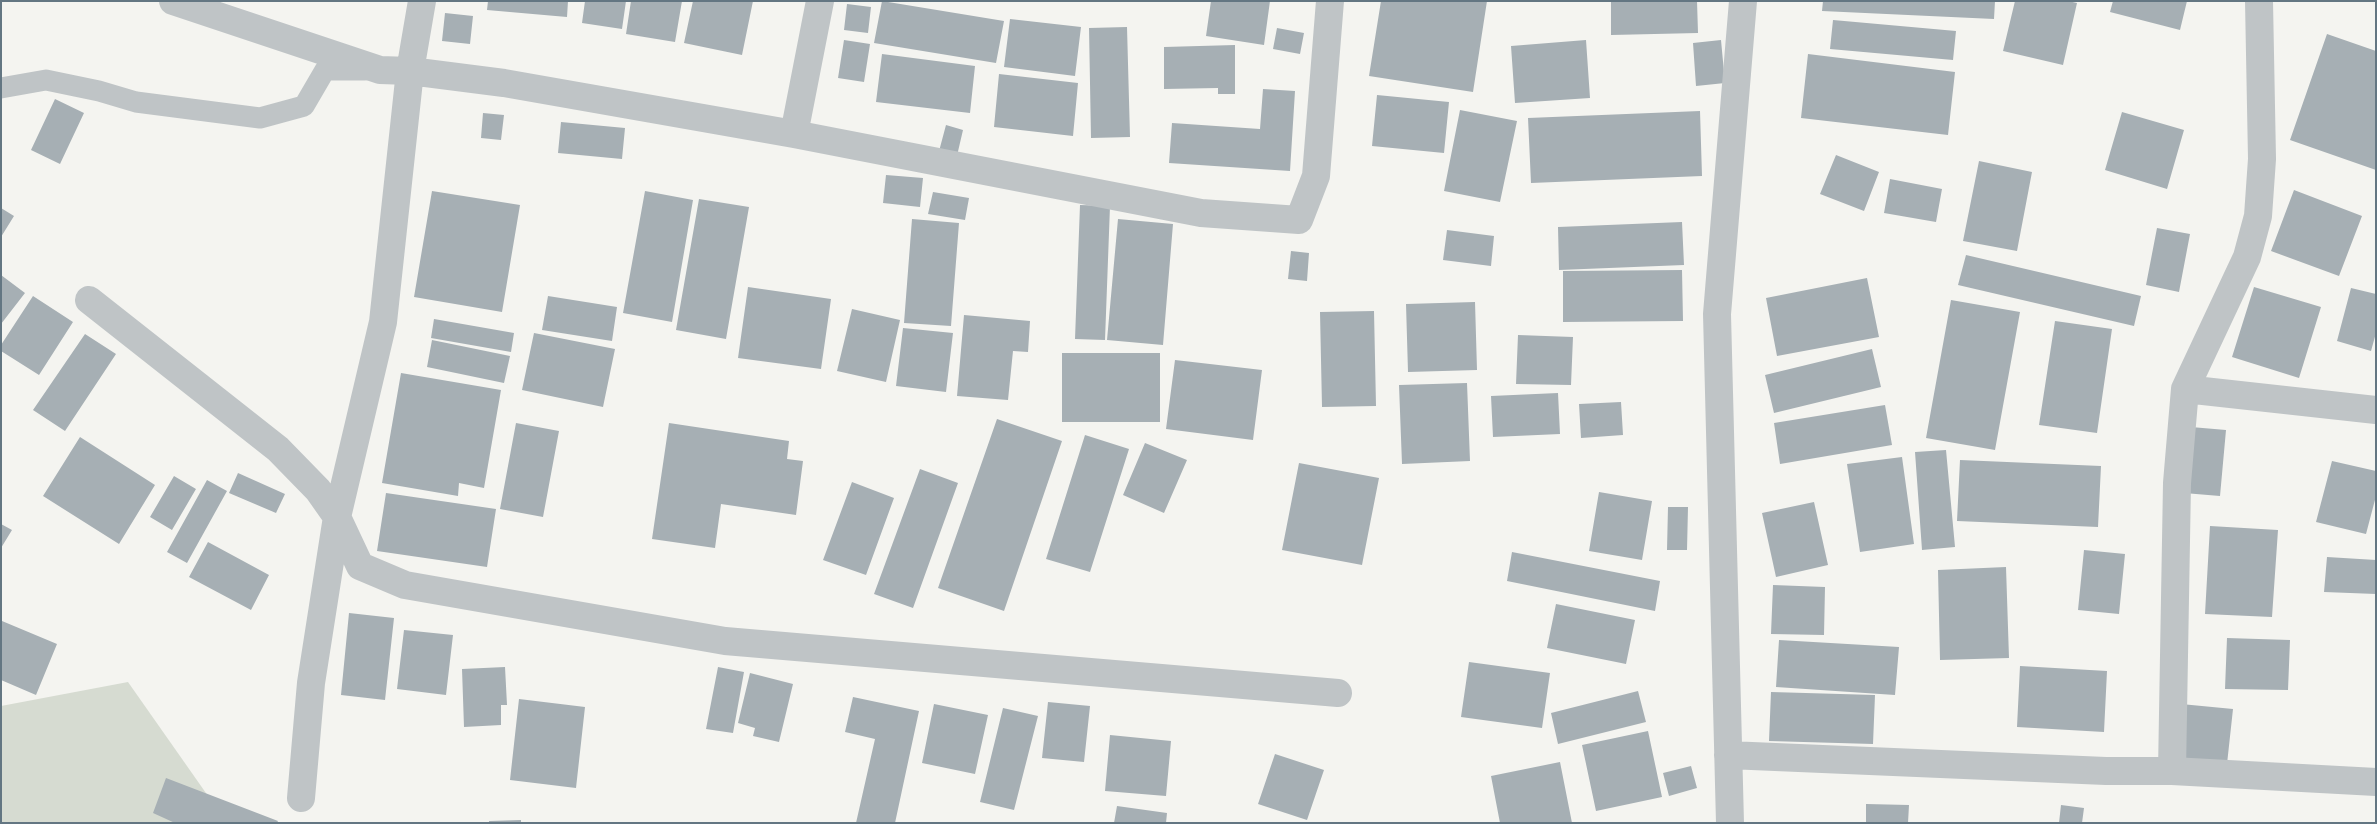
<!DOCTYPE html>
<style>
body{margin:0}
#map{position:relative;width:2377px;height:824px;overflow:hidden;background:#f4f4f0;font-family:"Varela Round",sans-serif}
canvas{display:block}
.frame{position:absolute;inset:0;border:2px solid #637682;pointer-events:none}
</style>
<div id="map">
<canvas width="2377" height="824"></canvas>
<div class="frame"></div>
</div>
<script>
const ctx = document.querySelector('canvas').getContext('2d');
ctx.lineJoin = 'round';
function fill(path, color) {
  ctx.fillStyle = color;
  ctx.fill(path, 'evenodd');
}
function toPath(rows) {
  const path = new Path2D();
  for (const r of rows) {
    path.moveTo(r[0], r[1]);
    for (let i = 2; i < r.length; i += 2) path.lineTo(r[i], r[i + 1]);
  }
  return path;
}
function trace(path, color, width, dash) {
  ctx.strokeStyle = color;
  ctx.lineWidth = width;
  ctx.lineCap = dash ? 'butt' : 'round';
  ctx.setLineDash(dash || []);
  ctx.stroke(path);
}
fill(toPath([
 [128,682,227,823,1,823,1,706]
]), '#d6dbd1');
fill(toPath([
 [488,1,568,1,567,17,487,10],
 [585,1,626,1,622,29,582,23],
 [631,1,682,1,675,42,626,34],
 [693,1,753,1,742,55,684,43],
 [882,1,1004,21,996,63,874,43],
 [1211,1,1270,1,1264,45,1206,36],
 [1381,1,1487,1,1473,92,1369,76],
 [1611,1,1697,1,1698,33,1611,35],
 [1823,1,1995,1,1994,19,1822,11],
 [2015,1,2068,1,2077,3,2063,65,2003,51],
 [2113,1,2187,1,2180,30,2110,12],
 [847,4,871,7,868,33,844,30],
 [445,13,473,16,470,44,442,41],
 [1010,19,1081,27,1075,76,1004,67],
 [1833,20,1956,31,1953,60,1830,49],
 [1127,27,1130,137,1091,138,1089,28],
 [1277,28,1304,33,1300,54,1273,49],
 [2327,34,2376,51,2376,170,2290,140],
 [844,40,870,44,864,82,838,78],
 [1586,40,1590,98,1515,103,1511,46],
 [1721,40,1725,83,1696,86,1693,43],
 [1235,45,1235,94,1218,94,1218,88,1164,89,1164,47],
 [882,54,975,66,970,113,876,102],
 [1808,54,1955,72,1948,135,1801,118],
 [999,74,1078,83,1073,136,994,127],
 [1263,89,1295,91,1290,171,1169,163,1172,123,1260,129],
 [1377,95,1449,102,1444,153,1372,146],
 [55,99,84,113,60,164,31,150],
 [1460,110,1517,121,1500,202,1444,191],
 [1700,111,1702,176,1531,183,1528,118],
 [2122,112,2184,130,2167,189,2105,170],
 [483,113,504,115,501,140,481,138],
 [561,122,625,128,622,159,558,153],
 [946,125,963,130,956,160,938,155],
 [1836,155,1879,172,1864,211,1820,194],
 [1979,161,2032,172,2017,251,1963,241],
 [886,175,923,178,920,207,883,203],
 [1890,179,1942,189,1936,222,1884,213],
 [2294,190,2362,216,2339,276,2271,251],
 [432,191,520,205,502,312,414,297],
 [645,191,693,200,672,322,623,313],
 [933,192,969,198,965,220,928,214],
 [699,199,749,207,726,339,676,330],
 [1080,205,1110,206,1105,340,1075,339],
 [1,208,14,216,1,237],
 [912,219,959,223,951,326,904,323],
 [1118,219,1173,224,1163,345,1107,340],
 [1682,222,1684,265,1559,270,1558,227],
 [2157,228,2190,234,2179,292,2146,285],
 [1447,230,1494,236,1491,266,1443,260],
 [1291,251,1309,253,1307,281,1288,279],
 [1966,255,2141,296,2134,326,1958,285],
 [1682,270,1683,321,1563,322,1563,271],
 [1,275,25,293,1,324],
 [1867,278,1879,337,1777,356,1766,298],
 [748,287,831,299,821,369,738,358],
 [2254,287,2321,307,2299,378,2232,357],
 [2351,288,2376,294,2376,333,2371,351,2337,341],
 [33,296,73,322,39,375,1,351,1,345],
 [548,296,617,307,612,341,542,330],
 [1951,300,2020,312,1995,450,1926,438],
 [1475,302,1477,370,1408,372,1406,304],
 [852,309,900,320,886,382,837,371],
 [1374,311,1376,406,1322,407,1320,312],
 [964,315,1030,321,1028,352,1013,351,1008,400,957,396],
 [434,319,514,333,511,352,431,338],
 [2055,321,2112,329,2097,433,2039,425],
 [903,328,953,333,946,392,896,386],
 [534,333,615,349,603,407,522,390],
 [85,334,116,354,65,431,33,410],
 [1518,335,1573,337,1571,385,1516,384],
 [432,340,510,356,504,383,427,367],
 [1872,349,1881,387,1774,413,1765,375],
 [1062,353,1160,353,1160,422,1062,422],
 [1175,360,1262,370,1253,440,1166,429],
 [401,373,501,390,484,488,459,483,458,496,382,483],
 [1467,383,1470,461,1402,464,1399,385],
 [1558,393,1560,434,1493,437,1491,396],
 [1621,402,1623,435,1581,438,1579,404],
 [1885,405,1892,445,1780,464,1774,423],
 [997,419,1062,441,1004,611,938,588],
 [516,423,559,431,543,517,500,509],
 [669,423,789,441,787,459,803,461,796,515,721,504,715,548,652,539],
 [2191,427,2226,430,2220,496,2184,493],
 [1085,435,1129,449,1090,572,1046,559],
 [80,437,155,485,119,544,43,496],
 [1145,443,1187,460,1164,513,1123,495],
 [1946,450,1955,547,1922,550,1915,452],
 [1902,457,1914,544,1860,552,1847,464],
 [1960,460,2101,466,2098,527,1957,521],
 [2332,461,2376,471,2376,496,2366,534,2316,522],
 [1299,463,1379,478,1362,565,1282,550],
 [920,469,958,483,913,608,874,594],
 [238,473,285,494,276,513,229,493],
 [174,476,196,489,172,530,150,517],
 [207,480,227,491,187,563,167,552],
 [852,482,894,498,866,575,823,560],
 [1599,492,1652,501,1642,560,1589,551],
 [386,493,496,509,487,567,377,551],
 [1814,502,1828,565,1776,577,1762,513],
 [1668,507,1688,507,1687,550,1667,550],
 [1,524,12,530,1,548],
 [2210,526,2278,530,2272,617,2205,614],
 [208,542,269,575,251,610,189,577],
 [2084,550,2125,554,2119,614,2078,610],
 [1512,552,1660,581,1655,611,1507,581],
 [2327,557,2376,560,2376,594,2324,592],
 [2006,567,2009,658,1940,660,1938,570],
 [1773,585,1825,587,1824,635,1771,634],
 [1556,604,1635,620,1626,664,1547,648],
 [349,613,394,618,385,700,341,695],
 [2,621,57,644,36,695,1,680],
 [404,630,453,635,446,695,397,689],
 [2227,638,2290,640,2288,690,2225,689],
 [1779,640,1899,647,1895,695,1776,687],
 [1469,662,1550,673,1542,728,1461,717],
 [2020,666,2107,671,2104,732,2017,727],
 [505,667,507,705,501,705,501,725,464,727,462,669],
 [718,667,744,672,733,733,706,729],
 [750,673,793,684,779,742,753,736,755,728,738,723],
 [1638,691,1646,722,1558,744,1551,713],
 [1771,692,1875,695,1873,744,1769,741],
 [853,697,919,711,895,823,856,823,875,739,845,732],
 [519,699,585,707,576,788,510,780],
 [1048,702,1090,706,1084,762,1042,758],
 [934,704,988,715,975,774,922,763],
 [2181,704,2233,709,2227,764,2176,759],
 [1003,708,1038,716,1014,810,980,802],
 [1648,731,1662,797,1596,811,1582,745],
 [1110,735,1171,741,1166,796,1105,791],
 [1275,754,1324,770,1307,820,1258,804],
 [1560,762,1572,823,1500,823,1491,776],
 [1691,766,1697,788,1669,796,1663,773],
 [166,778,278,821,277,823,175,823,153,813],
 [1866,804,1909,805,1908,823,1866,823],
 [2061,805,2084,808,2082,823,2059,823],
 [1117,806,1167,813,1166,823,1114,823],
 [521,820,521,823,489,823,489,821]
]), '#a6afb4');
trace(toPath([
 [1,88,46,80,99,91,136,102,260,118,304,106,325,70,365,70]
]), '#bfc4c6', 21);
trace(toPath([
 [173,1,380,70,410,71,504,83,794,134,1201,213,1299,220,1316,176,1330,1],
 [794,134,820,1],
 [89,300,278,449,318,490,337,517,360,566,405,585,725,641,1338,693],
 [2185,389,2376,410],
 [1728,755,2106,771,2172,771,2376,782],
 [2172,771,2177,483,2185,389,2247,257,2258,216,2262,159,2259,1],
 [301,798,311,683,337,517,383,322,410,71,422,1],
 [1730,823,1717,314,1743,1]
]), '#bfc4c6', 28);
</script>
